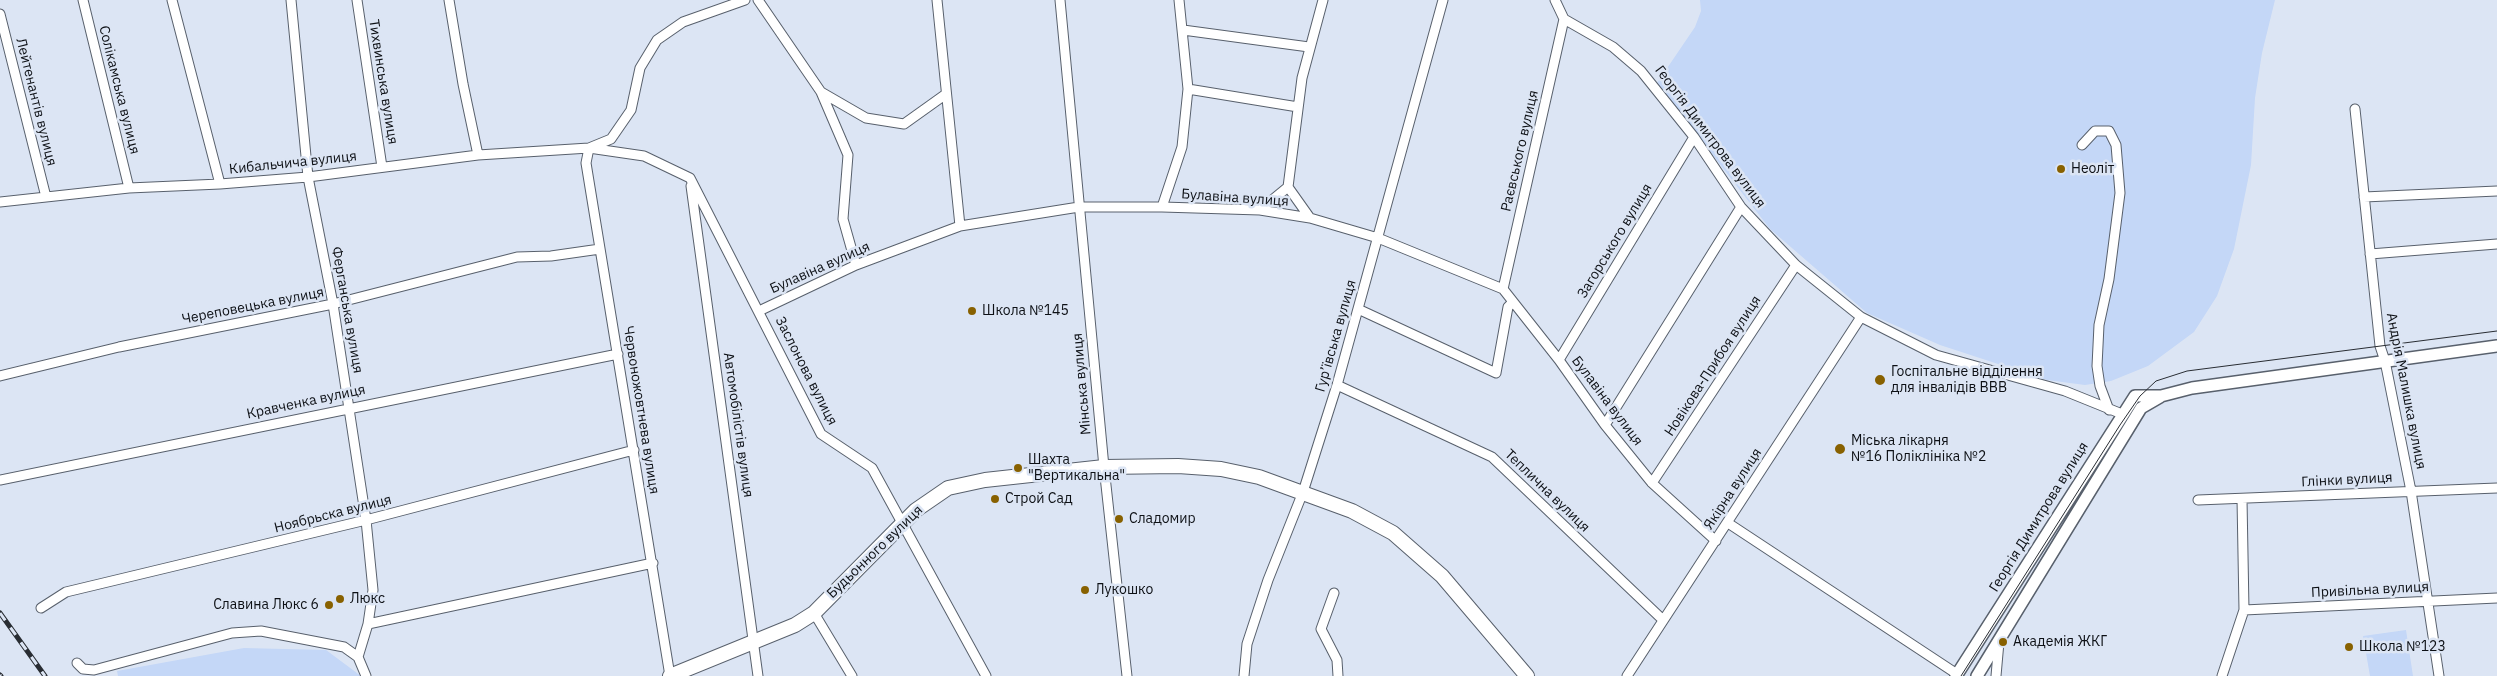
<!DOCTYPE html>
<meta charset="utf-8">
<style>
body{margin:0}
canvas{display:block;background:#dce5f4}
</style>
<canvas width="2497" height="676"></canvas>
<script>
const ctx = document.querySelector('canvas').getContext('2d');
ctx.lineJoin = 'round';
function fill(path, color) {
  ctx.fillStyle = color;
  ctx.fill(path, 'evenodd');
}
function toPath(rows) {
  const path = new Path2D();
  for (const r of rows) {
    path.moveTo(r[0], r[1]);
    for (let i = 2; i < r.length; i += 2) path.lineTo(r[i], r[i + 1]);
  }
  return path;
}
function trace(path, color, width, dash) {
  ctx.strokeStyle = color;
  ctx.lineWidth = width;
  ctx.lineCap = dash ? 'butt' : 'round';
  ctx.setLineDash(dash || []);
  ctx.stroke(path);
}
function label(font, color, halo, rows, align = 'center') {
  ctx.font = font + ' "IBM Plex Sans",sans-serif';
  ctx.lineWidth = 5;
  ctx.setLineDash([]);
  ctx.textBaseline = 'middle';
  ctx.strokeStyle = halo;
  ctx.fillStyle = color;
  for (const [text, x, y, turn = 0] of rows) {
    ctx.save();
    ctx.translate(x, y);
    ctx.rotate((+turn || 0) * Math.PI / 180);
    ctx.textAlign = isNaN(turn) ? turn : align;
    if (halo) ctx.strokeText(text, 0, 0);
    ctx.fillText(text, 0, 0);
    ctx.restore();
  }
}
fill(toPath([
 [1700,0,2275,0,2262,53,2255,98,2251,165,2234,249,2217,296,2194,332,2148,366,2111,381,2085,385,2047,380,1940,345,1867,313,1770,229,1657,83,1695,27,1701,11],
 [2406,630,2413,676,2370,676,2363,636],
 [244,648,326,650,361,676,118,676,117,671]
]), '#c4d7f7');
const minor = toPath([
 [83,0,129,188],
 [172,0,220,184],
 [291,0,308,177,333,304,366,520,373,590,368,624,358,657,366,676],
 [357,0,382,167],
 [449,0,463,84,478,155],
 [758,0,821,92,848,155,843,219,856,265],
 [937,0,960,226],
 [1060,0,1104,467,1127,676],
 [1555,0,1564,19,1613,47,1641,71,1694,137,1741,207,1796,265,1861,317,1936,355,2065,391,2122,414],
 [0,14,46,197],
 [1183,30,1309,47],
 [1188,89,1298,107],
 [821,92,866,118,904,124,946,94],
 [2355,109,2380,346,2385,361,2411,491,2439,676],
 [2082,145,2095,131,2109,131,2116,145,2120,193,2109,279,2099,325,2097,366,2100,386,2109,410],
 [589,148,586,163,670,676],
 [589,148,611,139,631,110,640,68,657,40,683,22,745,0],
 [691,186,758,676],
 [2364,197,2497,191],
 [0,202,129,188,220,184,308,177,478,155,589,148,644,156,690,178,821,434,872,468,986,676],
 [1162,207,1182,147,1188,89,1179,0],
 [1260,210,1288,187],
 [1310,218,1288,187,1302,78,1323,0],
 [2370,254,2497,244],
 [1503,289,1564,19],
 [1358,309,1496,373,1508,307,1512,303],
 [759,311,856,265,960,226,1079,207,1162,207,1260,210,1310,218,1378,238,1503,289,1559,360,1605,425,1652,483,1716,541],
 [1559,360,1694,137],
 [0,376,119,347,333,304,517,257,551,256,600,249],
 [1337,385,1492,457,1663,620],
 [1605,425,1741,207],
 [0,480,618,354],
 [1652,483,1796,265],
 [2242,499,2244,610],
 [2198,500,2497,488],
 [1728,523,1957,674],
 [1334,593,1321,629,1337,660,1338,676],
 [41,608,66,592,366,520,634,450],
 [814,613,852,676],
 [368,624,653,563],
 [77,663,83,669,94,670,232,633,261,631,344,647,358,657],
 [1244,676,1247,644,1268,580,1303,492,1337,385,1443,0],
 [1627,676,1861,317],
 [1996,676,1999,642],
 [2222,676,2244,610,2497,598]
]);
const tertiary = toPath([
 [1956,676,2135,396,2161,396,2192,388,2497,346],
 [1977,676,2141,408,2160,397]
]);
const secondary = toPath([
 [670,676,795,625,814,613,916,510,948,488,985,480,1104,467,1178,466,1221,469,1259,477,1352,511,1393,533,1442,576,1527,676]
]);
trace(minor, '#58606c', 11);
trace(tertiary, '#58606c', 14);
trace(secondary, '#58606c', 16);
trace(minor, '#fff', 9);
trace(tertiary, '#fff', 11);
trace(secondary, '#fff', 14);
trace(toPath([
 [1961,676,2120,425,2140,396,2156,381,2187,371,2497,331]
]), '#292d33', 1);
const rail = toPath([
 [0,613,45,676],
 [0,675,1,676]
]);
trace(rail, '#292d33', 5);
trace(rail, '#dce5f4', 3, [9]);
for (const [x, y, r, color] of [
 [2061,169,5,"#886100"],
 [972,311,5,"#886100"],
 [1880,380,6,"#886100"],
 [1840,449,6,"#886100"],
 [1018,468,5,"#886100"],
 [995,499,5,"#886100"],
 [1119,519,5,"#886100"],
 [1085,590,5,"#886100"],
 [340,599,5,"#886100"],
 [329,605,5,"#886100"],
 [2003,642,5,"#886100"],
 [2349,647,5,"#886100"]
]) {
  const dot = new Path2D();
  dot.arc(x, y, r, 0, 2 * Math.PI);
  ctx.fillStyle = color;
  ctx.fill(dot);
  trace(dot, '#dce5f4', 2);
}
label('14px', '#0d1015', '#dce5f4', [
 ["Тихвинська вулиця",383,82,81],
 ["Солікамська вулиця",119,90,76],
 ["Лейтенантів вулиця",36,102,76],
 ["Георгія Димитрова вулиця",1710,137,53],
 ["Раєвського вулиця",1520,151,-77],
 ["Кибальчича вулиця",293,163,-6],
 ["Булавіна вулиця",1235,198,4],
 ["Загорського вулиця",1615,241,-59],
 ["Булавіна вулиця",820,268,-24],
 ["Череповецька вулиця",253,306,-11],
 ["Ферганська вулиця",347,310,80],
 ["Гур’ївська вулиця",1336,336,-74],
 ["Новікова-Прибоя вулиця",1713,366,-57],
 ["Заслонова вулиця",806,371,63],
 ["Мінська вулиця",1082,384,-95],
 ["Андрія Малишка вулиця",2406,391,79],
 ["Булавіна вулиця",1607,401,53],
 ["Кравченка вулиця",306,402,-12],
 ["Червоножовтнева вулиця",641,410,81],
 ["Автомобілістів вулиця",738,425,82],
 ["Глінки вулиця",2347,480,-3],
 ["Якірна вулиця",1733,489,-57],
 ["Теплична вулиця",1547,491,44],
 ["Ноябрьска вулиця",333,514,-14],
 ["Георгія Димитрова вулиця",2039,517,-58],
 ["Будьонного вулиця",875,552,-44],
 ["Привільна вулиця",2370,590,-3]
]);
label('14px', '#0d1015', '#dce5f4', [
 ["Неоліт",2071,169],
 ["Школа №145",982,311],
 ["Госпітальне відділення",1891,372],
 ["для інвалідів ВВВ",1891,388],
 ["Міська лікарня",1851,441],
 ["№16 Поліклініка №2",1851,457],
 ["Шахта",1028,460],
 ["\"Вертикальна\"",1028,476],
 ["Строй Сад",1005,499],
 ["Сладомир",1129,519],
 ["Лукошко",1095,590],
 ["Люкс",350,599],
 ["Славина Люкс 6",319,605,"right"],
 ["Академія ЖКГ",2013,642],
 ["Школа №123",2359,647]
], 'left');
</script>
